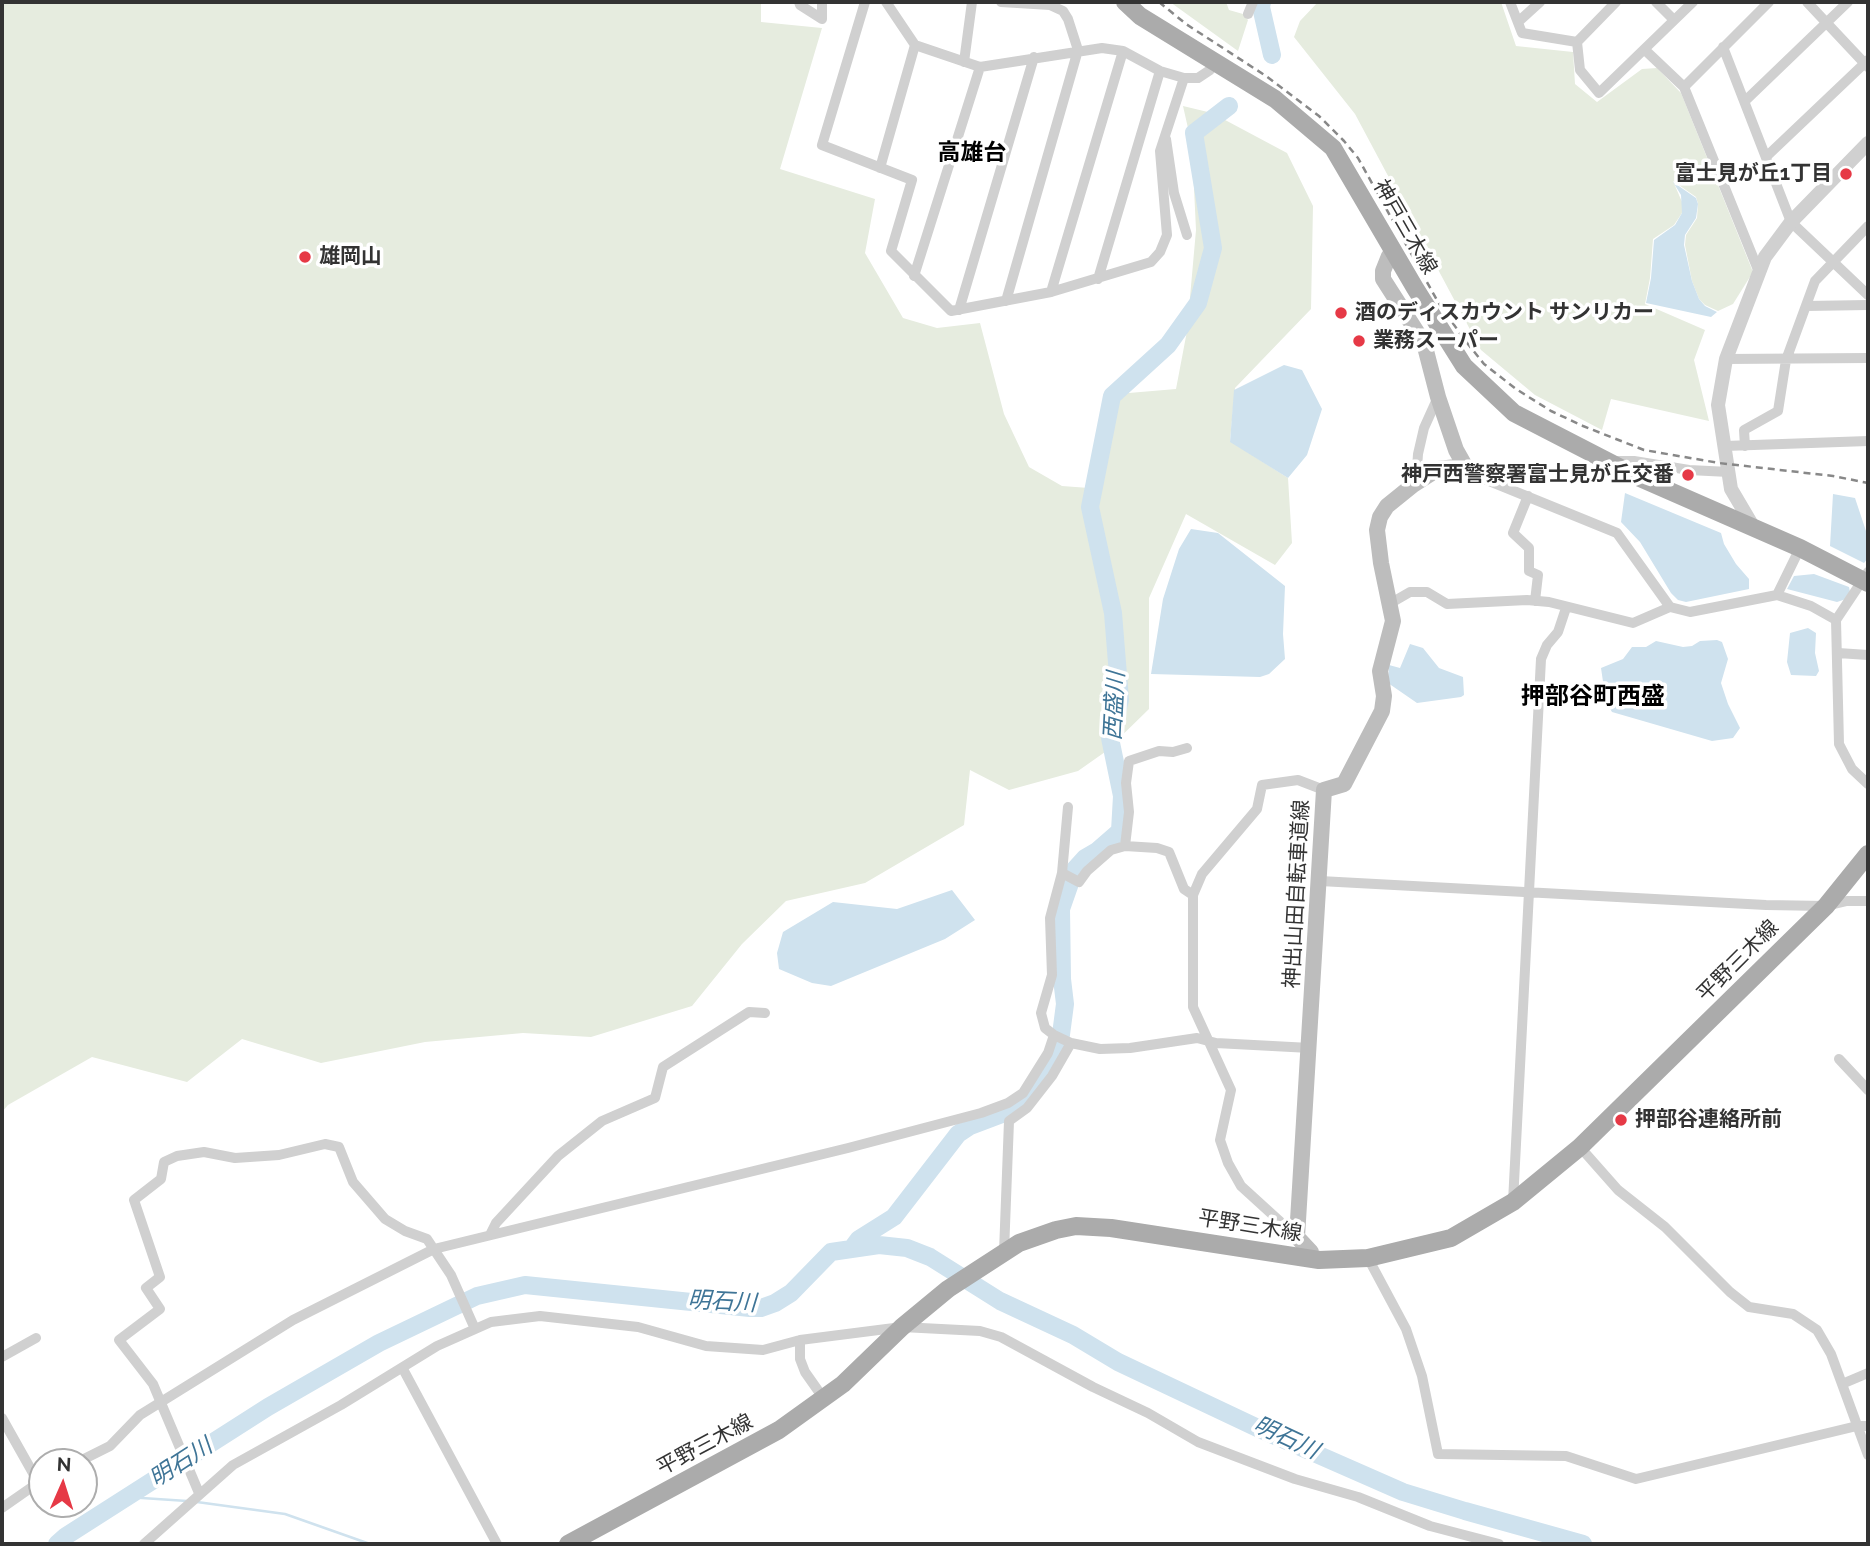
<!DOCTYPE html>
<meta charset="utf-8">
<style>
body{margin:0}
#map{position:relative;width:1870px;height:1546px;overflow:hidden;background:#fff;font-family:Raleway,sans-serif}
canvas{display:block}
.frame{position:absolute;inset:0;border:4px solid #333;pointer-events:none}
.north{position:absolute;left:28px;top:1448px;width:70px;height:70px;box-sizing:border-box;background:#fff;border:2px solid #adadad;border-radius:50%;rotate:3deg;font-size:19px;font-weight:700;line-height:28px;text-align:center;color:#333}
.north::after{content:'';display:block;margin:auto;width:24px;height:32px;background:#e63946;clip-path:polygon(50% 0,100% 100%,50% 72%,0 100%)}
</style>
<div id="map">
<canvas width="1870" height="1546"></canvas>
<div class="frame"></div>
<div class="north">N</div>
</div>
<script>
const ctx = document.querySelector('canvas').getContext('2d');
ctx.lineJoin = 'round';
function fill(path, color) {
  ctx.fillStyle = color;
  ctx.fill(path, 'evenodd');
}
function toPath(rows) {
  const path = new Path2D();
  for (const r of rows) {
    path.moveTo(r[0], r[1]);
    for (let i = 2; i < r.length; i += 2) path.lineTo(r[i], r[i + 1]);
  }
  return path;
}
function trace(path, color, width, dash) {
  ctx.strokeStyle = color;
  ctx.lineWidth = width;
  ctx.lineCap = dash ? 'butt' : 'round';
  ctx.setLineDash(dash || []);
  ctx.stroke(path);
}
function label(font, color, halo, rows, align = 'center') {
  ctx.font = font + ' Raleway,"Noto Sans JP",sans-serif';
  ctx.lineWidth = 7;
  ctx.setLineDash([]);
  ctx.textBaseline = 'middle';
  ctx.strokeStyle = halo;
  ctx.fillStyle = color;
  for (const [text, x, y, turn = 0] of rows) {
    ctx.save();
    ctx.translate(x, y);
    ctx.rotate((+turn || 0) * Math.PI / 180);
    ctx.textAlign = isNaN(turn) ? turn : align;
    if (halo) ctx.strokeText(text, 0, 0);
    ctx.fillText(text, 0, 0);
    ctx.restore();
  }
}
fill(toPath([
 [2,2,761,2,761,22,822,28,780,169,875,199,865,253,903,318,937,328,980,323,1004,414,1029,467,1062,486,1089,488,1117,394,1176,389,1187,331,1196,230,1192,146,1183,106,1212,113,1287,153,1313,206,1311,309,1235,388,1230,441,1288,478,1292,543,1275,565,1186,514,1149,598,1149,709,1105,752,1078,771,1009,790,970,770,964,825,865,883,786,901,742,944,692,1006,591,1037,523,1033,425,1042,321,1063,242,1039,187,1082,92,1057,8,1105,2,1112],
 [1170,2,1226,2,1229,10,1243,14,1248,20,1238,51],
 [1318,2,1501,2,1516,46,1573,52,1575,84,1597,102,1642,69,1657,68,1681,93,1753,272,1733,304,1718,311,1705,305,1699,299,1692,281,1685,245,1686,235,1697,218,1698,204,1696,197,1673,181,1682,202,1682,213,1674,225,1653,239,1650,278,1645,304,1705,330,1694,360,1709,421,1611,399,1602,430,1535,395,1481,350,1355,114,1294,37,1300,21]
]), '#e6ecdf');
fill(toPath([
 [1673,182,1696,198,1698,204,1696,218,1685,235,1684,245,1692,281,1699,299,1705,306,1717,312,1711,317,1646,303,1651,278,1654,240,1675,225,1682,213,1681,195],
 [1284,365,1302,370,1322,409,1307,455,1288,478,1230,442,1234,390],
 [1625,493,1721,533,1724,544,1736,564,1749,579,1749,589,1686,602,1678,600,1671,593,1640,542,1621,522],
 [1833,494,1855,498,1868,537,1868,558,1864,563,1830,546],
 [1191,529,1218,533,1285,586,1283,634,1285,659,1269,674,1260,677,1151,674,1163,599,1179,549],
 [1814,574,1849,587,1850,592,1846,599,1837,602,1787,589,1794,576],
 [1808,628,1816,633,1815,653,1819,671,1816,676,1791,675,1787,662,1790,633],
 [1717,640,1722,642,1728,659,1721,683,1728,704,1740,728,1733,738,1712,741,1612,712,1606,702,1601,668,1623,659,1632,647,1646,647,1656,641,1683,647,1692,646,1700,641],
 [1410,644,1423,648,1439,668,1463,677,1464,695,1461,697,1417,703,1388,683,1389,665,1400,668],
 [952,890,975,920,945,939,831,986,812,983,779,969,777,953,783,932,833,902,897,909]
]), '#cfe2ee');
trace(toPath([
 [127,1497,187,1501],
 [197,1502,285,1514,370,1544]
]), '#cfe2ee', 2.5);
trace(toPath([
 [1262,2,1261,7,1272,55],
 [853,1247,859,1239,894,1217,958,1134,970,1126,1015,1109,1029,1097,1048,1069,1060,1042,1065,1004,1062,979,1061,909,1075,869,1085,858,1097,851,1120,831,1122,796,1110,738,1120,700,1113,613,1090,507,1112,396,1168,345,1198,303,1213,248,1194,133,1229,106],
 [57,1544,66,1536,268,1407,379,1343,477,1296,525,1285,750,1308,761,1308,775,1303,791,1293,831,1252,879,1245,907,1248,930,1257,1000,1301,1073,1335,1118,1362,1264,1431,1403,1492,1465,1511,1583,1544]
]), '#cfe2ee', 18);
trace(toPath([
 [799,2,800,5,822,19],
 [822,2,822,19],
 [865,2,822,145,912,180,891,251,951,311,1051,292,1151,262,1160,252,1167,235,1160,151,1184,78],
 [886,2,915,45,980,67,1102,48,1123,51,1160,71,1184,78,1198,78,1210,70,1214,62],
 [1001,2,1050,5,1063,11,1068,19,1078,50,1006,301],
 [1510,2,1522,33,1577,42,1580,70,1599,93,1693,2],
 [1656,2,1674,20],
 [1807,2,1868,67],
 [1248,14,1253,2],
 [1518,22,1540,2],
 [1577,42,1616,2],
 [1723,47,1791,222,1868,295],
 [1645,50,1684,87,1759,272],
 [964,62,972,2],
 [1684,87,1769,2],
 [1745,101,1848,2],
 [1166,139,1174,193,1187,235],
 [1767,156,1868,60],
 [880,168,915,45],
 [914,276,980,67],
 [1098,279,1160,71],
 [1051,292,1123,51],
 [1806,306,1868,305],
 [959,310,1034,57],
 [1726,359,1868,358],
 [1725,446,1868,441],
 [1745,446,1744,430,1778,411,1786,360,1815,281,1868,226],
 [1613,461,1634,461,1689,470,1729,472],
 [1465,466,1477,476,1617,533,1670,607,1690,612,1777,595,1800,548],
 [1416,483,1418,454,1424,428,1438,397],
 [1528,496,1513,533,1529,548,1529,571,1538,575,1535,601],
 [1777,595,1811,606,1836,620,1839,744,1852,769,1868,784],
 [1391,603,1410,592,1427,592,1447,604,1527,600,1549,602,1633,623,1670,607],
 [1836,620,1868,572],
 [1838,653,1868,655],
 [1068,807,1062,873,1050,918,1052,975,1041,1013,1045,1028,1054,1035,1071,1043,1100,1049,1130,1048,1197,1038,1216,1043,1310,1048],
 [1125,846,1129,812,1126,783,1129,761,1159,751,1173,752,1187,748],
 [1062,873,1079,882,1087,871,1111,850,1125,846,1157,848,1169,852,1184,889,1193,895],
 [1320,881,1766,905,1826,906,1847,901,1868,901],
 [1839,1059,1868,1090],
 [1580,1147,1618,1190,1665,1227,1730,1292,1749,1307,1793,1314,1817,1330,1831,1354,1868,1455],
 [1513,1202,1541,659,1547,645,1558,632,1566,608],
 [490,1235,496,1223,558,1156,602,1121,655,1098,663,1067,749,1012,765,1013],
 [1297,1237,1241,1186,1228,1163,1220,1140,1231,1090,1193,1007,1193,895,1202,874,1257,809,1262,785,1298,780,1324,790],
 [1004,1252,1009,1121,1027,1108,1052,1076,1071,1043],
 [1368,1258,1406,1329,1422,1376,1438,1454,1566,1456,1636,1479,1857,1426,1868,1426],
 [800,1340,800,1359,805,1372,824,1399],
 [2,1357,36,1338],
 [403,1369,497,1544],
 [1842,1384,1868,1373],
 [2,1418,38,1482],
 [78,1462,110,1446,140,1415,293,1320,434,1249,848,1148,981,1113,1008,1103,1023,1093,1048,1053,1054,1035],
 [199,1493,153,1384,119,1340,160,1309,146,1288,160,1277,134,1200,161,1179,164,1162,177,1156,204,1152,235,1158,279,1155,325,1144,339,1147,353,1182,385,1219,405,1231,427,1239,451,1275,475,1329],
 [2,1508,42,1480],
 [144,1544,233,1465,341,1405,437,1346,491,1322,540,1316,638,1327,706,1346,763,1350,800,1340,902,1327,980,1331,1001,1337,1093,1387,1148,1413,1198,1442,1295,1479,1358,1497,1430,1526,1499,1544]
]), '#d0d0d0', 10);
trace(toPath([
 [1754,528,1731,489,1718,405,1726,359,1765,257,1791,222,1868,143]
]), '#d0d0d0', 14);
trace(toPath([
 [1311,1252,1297,1237,1324,790,1344,784,1382,711,1384,696,1380,671,1393,621,1381,563,1377,530,1380,517,1387,506,1413,485,1438,469,1465,466,1456,450,1438,397,1424,343,1383,279,1383,271,1389,256]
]), '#bdbdbd', 16);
trace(toPath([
 [1125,2,1140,16,1275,99,1333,148,1415,288,1464,366,1514,413,1640,478,1800,548,1868,583],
 [568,1544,779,1430,843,1384,902,1327,948,1289,1019,1243,1056,1230,1076,1226,1111,1228,1319,1260,1368,1258,1451,1238,1513,1202,1580,1147,1826,906,1868,854]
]), '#ababab', 18);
trace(toPath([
 [1159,2,1186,24,1266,76,1319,116,1344,141,1358,158,1438,302,1464,339,1484,364,1516,389,1551,411,1583,426,1644,450,1719,463,1833,476,1868,483]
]), '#888', 2.5, [7, 5]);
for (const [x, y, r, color] of [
 [1846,174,7,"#e63946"],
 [305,257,7,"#e63946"],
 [1341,313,7,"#e63946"],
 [1359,341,7,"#e63946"],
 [1688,475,7,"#e63946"],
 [1621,1120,7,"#e63946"]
]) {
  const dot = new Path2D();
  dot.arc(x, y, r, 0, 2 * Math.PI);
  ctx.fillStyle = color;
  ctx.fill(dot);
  trace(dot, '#fff', 2.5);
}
label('bold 21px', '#333', '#fff', [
 ["富士見が丘1丁目",1832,174,"right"],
 ["雄岡山",319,257],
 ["酒のディスカウント サンリカー",1355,313],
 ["業務スーパー",1373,341],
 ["神戸西警察署富士見が丘交番",1674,475,"right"],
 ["押部谷連絡所前",1635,1120]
], 'left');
label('21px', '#333', '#fff', [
 ["神戸三木線",1405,227,60],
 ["神出山田自転車道線",1297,894,-87],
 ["平野三木線",1738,961,-45],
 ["平野三木線",1250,1226,9],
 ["平野三木線",705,1445,-28]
]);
label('bold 23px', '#000', '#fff', [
 ["高雄台",972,153]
]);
label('italic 23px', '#3f7597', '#fff', [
 ["西盛川",1115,706,-87],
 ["明石川",722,1302,3],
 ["明石川",1286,1438,25],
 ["明石川",181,1463,-33]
]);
label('bold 24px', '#000', '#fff', [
 ["押部谷町西盛",1593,697]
]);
</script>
